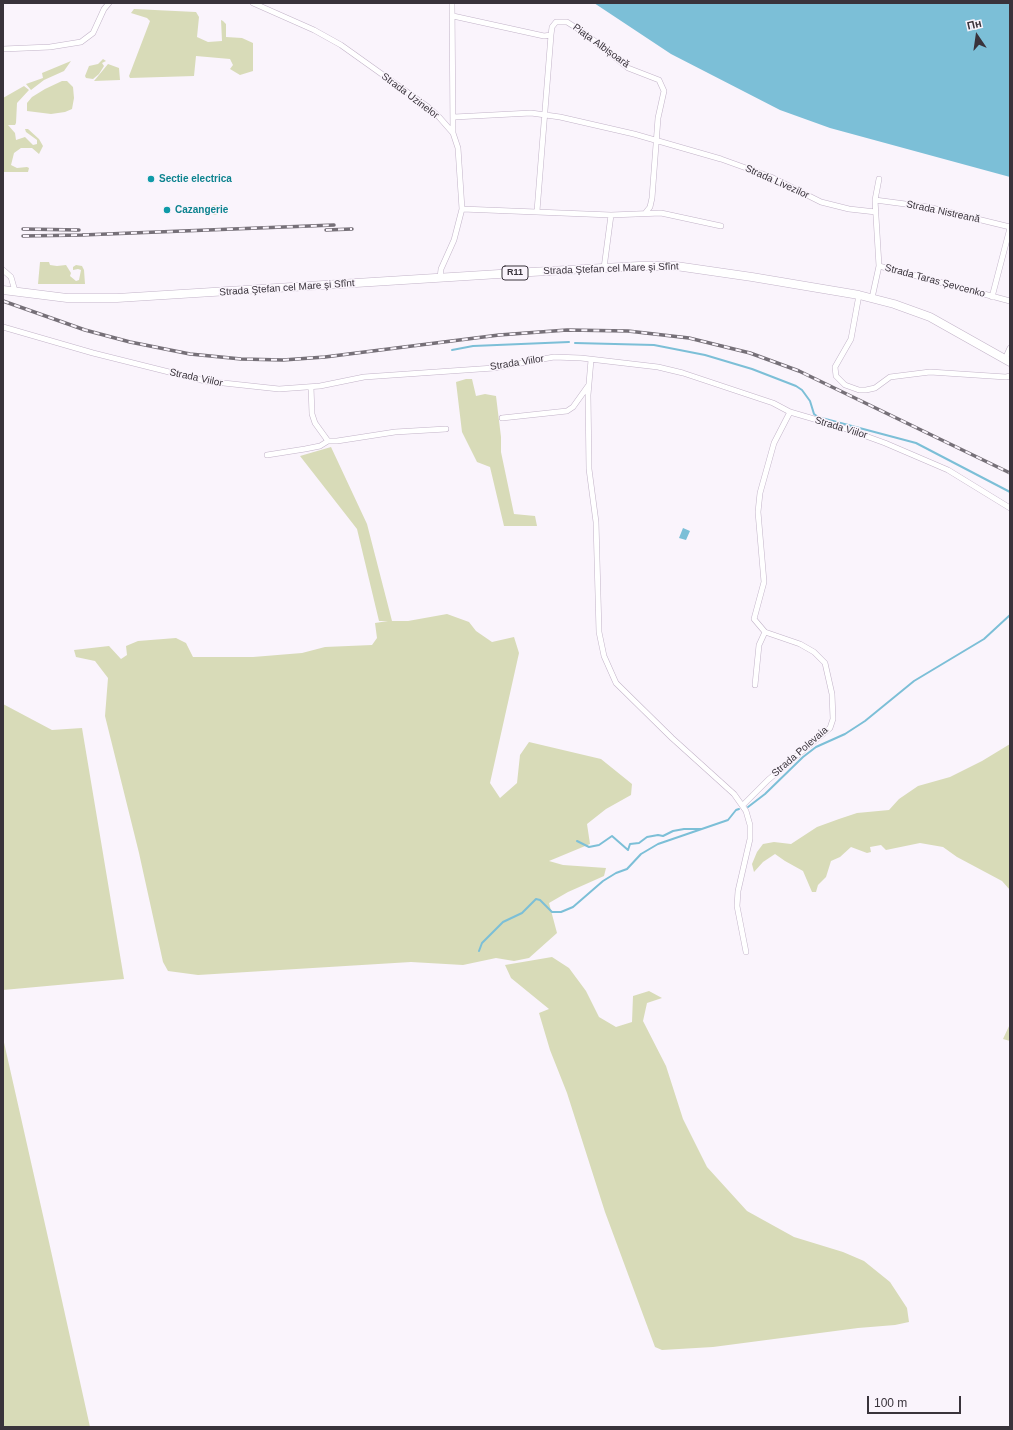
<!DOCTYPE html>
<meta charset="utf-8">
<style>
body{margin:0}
#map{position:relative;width:1013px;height:1430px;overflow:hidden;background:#faf4fc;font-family:Arial,sans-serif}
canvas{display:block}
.frame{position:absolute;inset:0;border:4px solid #39333b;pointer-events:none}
.north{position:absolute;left:957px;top:16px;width:40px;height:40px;-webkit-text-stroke:3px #faf4fc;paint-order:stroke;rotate:347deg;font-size:11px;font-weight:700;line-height:16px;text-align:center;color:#39333b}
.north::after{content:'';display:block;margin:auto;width:14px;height:18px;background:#39333b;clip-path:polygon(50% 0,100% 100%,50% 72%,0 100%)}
.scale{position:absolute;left:867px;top:1396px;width:94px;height:18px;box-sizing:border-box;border:2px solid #39333b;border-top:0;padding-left:5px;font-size:12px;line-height:14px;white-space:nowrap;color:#39333b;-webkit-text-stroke:3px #faf4fc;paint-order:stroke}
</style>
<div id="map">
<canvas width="1013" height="1430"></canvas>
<div class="frame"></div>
<div class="north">Пн</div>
<div class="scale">100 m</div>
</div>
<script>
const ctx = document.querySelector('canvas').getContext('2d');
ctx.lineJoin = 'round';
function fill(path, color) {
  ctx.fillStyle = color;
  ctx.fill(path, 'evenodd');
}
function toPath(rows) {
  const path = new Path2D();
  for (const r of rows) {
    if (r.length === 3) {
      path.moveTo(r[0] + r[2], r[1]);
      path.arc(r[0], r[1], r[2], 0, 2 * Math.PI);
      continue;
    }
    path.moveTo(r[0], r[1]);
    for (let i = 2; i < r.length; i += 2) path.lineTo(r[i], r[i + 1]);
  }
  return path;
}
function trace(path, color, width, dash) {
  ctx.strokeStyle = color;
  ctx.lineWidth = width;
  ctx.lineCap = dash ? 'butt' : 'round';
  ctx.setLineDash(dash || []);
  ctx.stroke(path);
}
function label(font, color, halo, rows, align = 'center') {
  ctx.font = font + ' Arial,sans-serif';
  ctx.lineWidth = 3;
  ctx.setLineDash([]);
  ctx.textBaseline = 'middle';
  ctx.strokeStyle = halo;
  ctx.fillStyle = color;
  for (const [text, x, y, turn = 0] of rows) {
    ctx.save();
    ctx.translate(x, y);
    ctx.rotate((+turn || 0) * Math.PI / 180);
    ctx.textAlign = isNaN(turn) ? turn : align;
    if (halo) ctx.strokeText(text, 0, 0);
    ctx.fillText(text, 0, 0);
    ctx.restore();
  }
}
fill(toPath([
 [134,9,196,12,199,17,197,37,208,42,222,41,221,20,223,21,226,24,226,37,242,38,253,43,253,71,240,75,230,69,233,65,230,59,196,56,194,76,130,78,129,76,150,21,147,18,131,13],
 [103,59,106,61,102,63,104,66,99,74,93,79,86,78,85,76,89,66,98,64],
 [71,61,64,71,44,80,31,90,26,84,43,78,42,73],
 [108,64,119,68,120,80,94,81],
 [62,81,67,81,73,87,74,98,72,109,65,112,51,114,27,111,27,103,32,97,45,89],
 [24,86,29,90,17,103,16,123,15,125,8,125,15,133,16,140,25,137,33,145,37,144,37,140,26,132,25,129,28,129,39,139,43,146,39,154,32,148,21,148,14,153,11,165,17,168,27,167,29,168,28,172,3,172,3,98],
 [215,210,5],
 [40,262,49,262,50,265,57,266,66,265,71,273,70,276,76,281,79,280,81,270,78,269,73,270,73,267,76,265,82,266,84,270,85,284,38,284],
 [466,379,472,379,476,396,485,394,496,396,501,437,501,452,514,514,535,516,537,526,504,526,490,467,477,462,462,432,456,382],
 [331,447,367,524,392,621,408,621,447,614,469,622,476,631,492,642,514,637,519,653,490,783,500,798,517,783,520,755,529,742,601,759,632,784,631,795,606,809,587,824,590,844,549,861,563,865,606,868,604,876,568,892,549,903,557,933,529,958,514,961,496,958,463,965,411,962,198,975,168,971,163,962,139,853,105,716,108,678,95,661,76,657,74,650,109,646,121,659,127,655,126,646,138,641,176,638,186,643,193,657,253,657,302,653,325,647,372,645,377,638,375,623,388,621,379,621,357,529,300,456],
 [3,704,52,730,82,728,124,979,3,990],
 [1010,744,1010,890,1002,881,957,857,943,847,920,843,886,850,881,845,870,847,871,852,867,853,851,847,840,857,831,861,826,877,818,885,816,892,812,892,803,871,785,861,775,854,763,862,754,872,752,864,757,852,763,844,774,842,791,844,817,827,839,819,857,813,889,810,899,799,918,786,950,777,982,761],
 [552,957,569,968,586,991,599,1017,616,1027,632,1022,633,996,649,991,662,998,647,1003,643,1021,666,1066,683,1119,707,1167,747,1211,794,1237,843,1252,864,1261,890,1282,907,1308,909,1322,895,1325,858,1328,713,1347,662,1350,655,1347,605,1212,567,1093,550,1050,539,1013,549,1009,511,978,505,965],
 [1010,1024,1010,1041,1003,1039],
 [3,1038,49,1242,90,1427,3,1427]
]), '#d8dbb8');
fill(toPath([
 [594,3,1010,3,1010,177,830,128,780,110,671,54],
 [683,528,690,531,686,540,679,538]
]), '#7cbfd7');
trace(toPath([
 [575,343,654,345,705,355,752,369,796,386,802,390,810,401,814,414,818,417,916,443,1010,492],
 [452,350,473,346,569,342],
 [748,807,765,794,803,757,816,747,845,734,865,721,914,681,984,639,1010,615],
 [577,841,589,847,599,845,612,836,628,850,630,844,639,843,647,837,658,835,663,836,673,831,684,829,702,829],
 [479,951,482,943,503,922,522,913,536,899,540,900,552,912,561,912,573,907,603,881,616,873,627,869,641,854,658,844,728,820,736,810,739,809]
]), '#7cbfd7', 2);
const minor = toPath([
 [253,3,314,30,341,45,428,107,439,117,453,133,458,148,462,209,454,240,441,269,440,278],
 [452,3,453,133],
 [453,16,544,36,551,35,552,27,556,22,567,22,586,34,628,68,659,80,664,91,658,118,652,198,650,207,646,212],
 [3,49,50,47,81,42,93,33,104,9,109,3],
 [454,117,531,113,560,117,634,134,721,159,771,177,821,202,849,209,876,212],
 [875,200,928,207,1010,227],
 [462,209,611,215,661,213,721,226],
 [537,211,551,35],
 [879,266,1010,301],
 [604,268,611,215],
 [3,270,11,277,15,291],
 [859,295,851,339,835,367,836,376,845,385,859,390,866,390,875,388,890,377,930,372,1006,377,1010,376],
 [992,297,1010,228],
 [872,298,879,266,875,200,879,179],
 [3,327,93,353,205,381,279,389,320,386,364,377,494,368,554,357,581,358,658,367,683,373,773,403,790,412,838,426,885,443,948,470,1010,508],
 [1005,359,1010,348],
 [591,360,588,395,589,469,596,522,599,632,604,656,616,683,672,738,734,794,746,811,750,825,750,839,738,891,737,906,746,952],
 [311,387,312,414,315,423,328,441,337,441,395,432,446,429],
 [502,418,567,411,573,407,588,386],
 [267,455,305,449,320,446,328,441],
 [755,685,759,645,765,632],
 [743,805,768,780,830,728,833,719,832,694,825,663,814,652,800,644,765,632,754,619,764,582,758,512,760,493,774,443,790,412]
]);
const primary = toPath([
 [3,290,67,298,117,298,531,272,639,266,676,266,752,277,859,295,894,304,930,317,1010,362]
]);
trace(minor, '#c2b3c8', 6);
trace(primary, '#c2b3c8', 9);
trace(minor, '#fff', 5);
trace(primary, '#fff', 8);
const rail = toPath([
 [23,229,79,230],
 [326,230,352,229],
 [23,236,82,235,334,225],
 [3,301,85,330,130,342,190,354,241,359,283,360,325,357,499,335,567,330,628,331,689,338,750,353,799,371,1010,473]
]);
trace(rail, '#767078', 3.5);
trace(rail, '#faf4fc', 2, [6]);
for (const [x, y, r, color] of [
 [151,179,4,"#0f9aa8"],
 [167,210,4,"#0f9aa8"]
]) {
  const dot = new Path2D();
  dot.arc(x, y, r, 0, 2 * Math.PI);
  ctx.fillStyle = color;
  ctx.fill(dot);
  trace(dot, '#faf4fc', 1.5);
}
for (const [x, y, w] of [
 [515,273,26]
]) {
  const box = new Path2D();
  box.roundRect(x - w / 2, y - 7, w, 14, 3);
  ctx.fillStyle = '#faf4fc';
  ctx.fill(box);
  trace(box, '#39333b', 1);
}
label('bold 9px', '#39333b', null, [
 ["R11",515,273]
]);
label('10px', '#39333b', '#faf4fc', [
 ["Piața Albișoară",601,46,36],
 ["Strada Uzinelor",410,96,37],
 ["Strada Livezilor",777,182,24],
 ["Strada Nistreană",943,212,12],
 ["Strada Ştefan cel Mare şi Sfînt",611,269,-2],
 ["Strada Taras Șevcenko",935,281,15],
 ["Strada Ştefan cel Mare şi Sfînt",287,288,-4],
 ["Strada Viilor",517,363,-9],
 ["Strada Viilor",196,378,12],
 ["Strada Viilor",841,428,17],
 ["Strada Polevaia",800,752,-41]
]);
label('bold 10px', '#0d838f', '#faf4fc', [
 ["Sectie electrica",159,179],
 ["Cazangerie",175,210]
], 'left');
</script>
